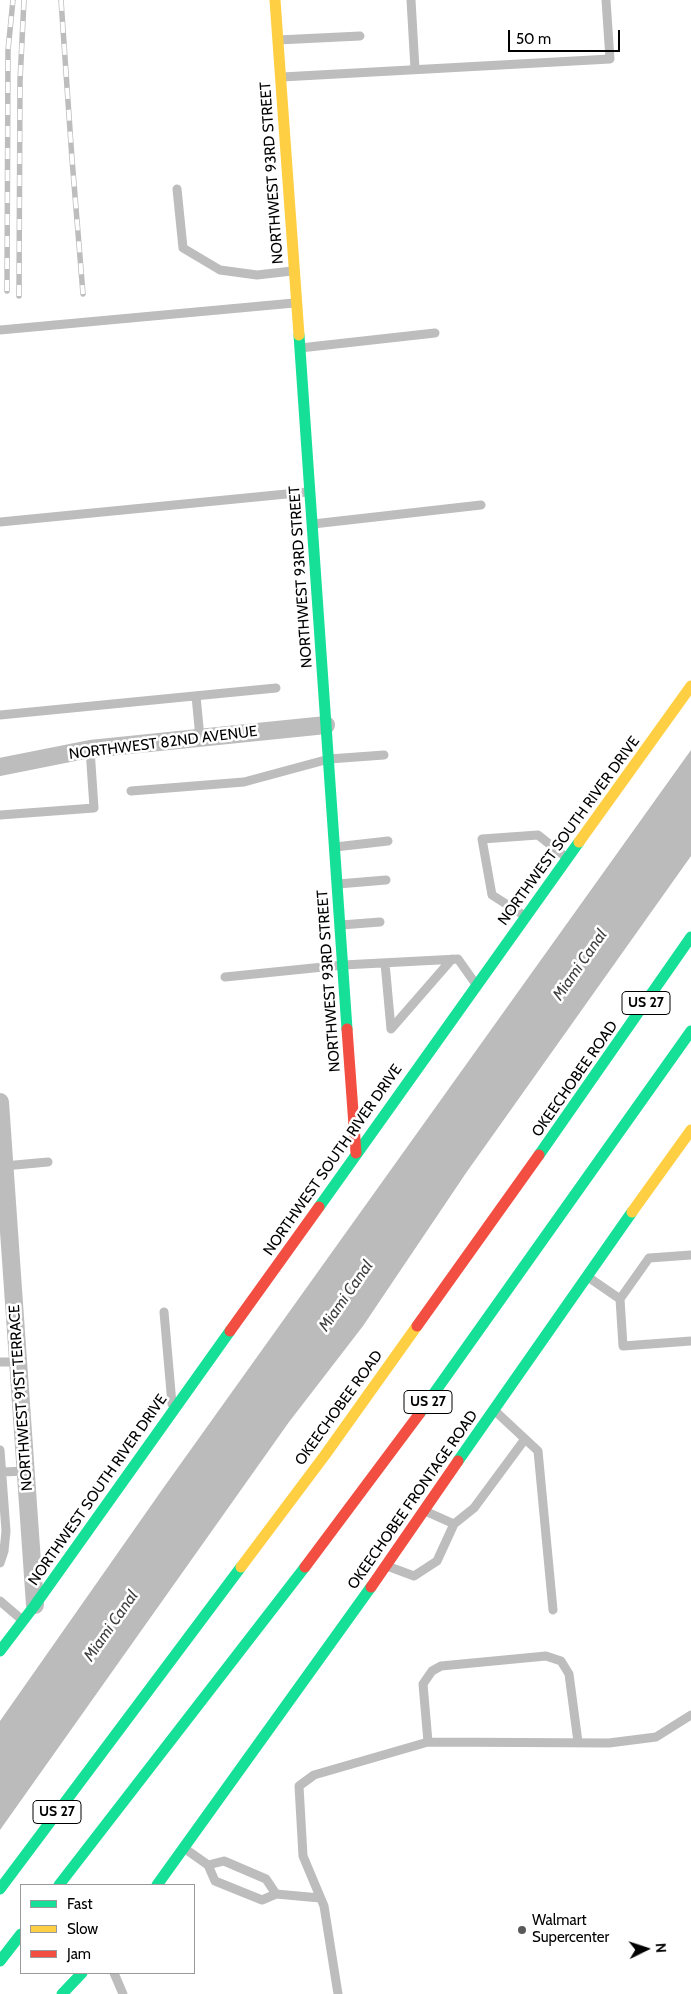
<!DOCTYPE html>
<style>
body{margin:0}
#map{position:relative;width:691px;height:1994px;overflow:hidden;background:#fff;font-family:Cabin,sans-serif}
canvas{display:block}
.legend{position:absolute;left:20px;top:1884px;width:175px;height:90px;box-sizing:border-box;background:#fff;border:1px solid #999;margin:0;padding:6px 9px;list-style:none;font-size:15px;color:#000}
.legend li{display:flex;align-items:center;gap:10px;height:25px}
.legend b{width:25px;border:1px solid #999}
.north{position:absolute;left:621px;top:1924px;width:50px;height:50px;-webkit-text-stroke:4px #fff;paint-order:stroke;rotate:86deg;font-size:14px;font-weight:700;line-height:20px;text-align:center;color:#000}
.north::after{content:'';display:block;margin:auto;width:18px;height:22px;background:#000;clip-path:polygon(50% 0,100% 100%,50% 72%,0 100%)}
.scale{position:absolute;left:508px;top:30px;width:112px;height:22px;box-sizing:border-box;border:2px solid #000;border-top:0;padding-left:6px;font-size:15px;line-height:18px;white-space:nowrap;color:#000;-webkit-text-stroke:4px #fff;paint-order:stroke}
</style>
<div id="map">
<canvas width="691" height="1994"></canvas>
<ul class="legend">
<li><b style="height:6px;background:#16e098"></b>Fast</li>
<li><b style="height:6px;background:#ffcf43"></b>Slow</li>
<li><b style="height:6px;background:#f24e42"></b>Jam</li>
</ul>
<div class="north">N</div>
<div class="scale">50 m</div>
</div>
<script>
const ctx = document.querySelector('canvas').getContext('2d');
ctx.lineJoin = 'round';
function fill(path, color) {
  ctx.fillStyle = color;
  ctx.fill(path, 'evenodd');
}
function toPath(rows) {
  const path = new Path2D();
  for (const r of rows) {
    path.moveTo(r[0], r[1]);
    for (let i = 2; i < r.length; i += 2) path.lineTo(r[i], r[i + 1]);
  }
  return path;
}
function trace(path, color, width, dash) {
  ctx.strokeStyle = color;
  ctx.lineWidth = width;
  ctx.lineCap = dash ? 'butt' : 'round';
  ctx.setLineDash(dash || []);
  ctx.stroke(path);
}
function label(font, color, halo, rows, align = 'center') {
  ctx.font = font + ' Cabin,sans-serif';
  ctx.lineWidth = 5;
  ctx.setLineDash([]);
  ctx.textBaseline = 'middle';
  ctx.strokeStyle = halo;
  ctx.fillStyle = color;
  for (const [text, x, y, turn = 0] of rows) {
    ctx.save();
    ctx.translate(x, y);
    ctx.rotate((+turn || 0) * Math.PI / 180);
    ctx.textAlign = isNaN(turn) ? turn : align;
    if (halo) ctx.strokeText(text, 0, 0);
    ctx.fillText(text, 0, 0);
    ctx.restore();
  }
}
fill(toPath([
 [691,750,691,856,466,1173,363,1326,289,1422,0,1830,0,1721,164,1487]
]), '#bbb');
trace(toPath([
 [411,0,415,69],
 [278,40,360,36],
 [282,77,610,59,606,0],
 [177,189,183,248,220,270,257,275,292,271],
 [0,330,294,303],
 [300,348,435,333],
 [0,522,307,492],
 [313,524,481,505],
 [196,696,200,738],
 [0,715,276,688],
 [131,791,244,782,329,759,384,755],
 [0,815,94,808,90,749],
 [335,847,388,841],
 [338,884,386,880],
 [525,916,492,895,482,839,538,835,567,858],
 [341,925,380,922],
 [385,963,391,1029,452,959],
 [225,977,343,965,458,959,475,983],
 [4,1166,48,1162],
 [588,1277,620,1299,649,1258,691,1255],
 [620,1299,623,1346,691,1341],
 [164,1312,172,1404],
 [0,1362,18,1362],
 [494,1410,538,1451,553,1610],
 [0,1450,6,1531,4,1551,0,1563],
 [2,1472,26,1471],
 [425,1511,454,1524],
 [387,1566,414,1576,437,1561,454,1524,474,1508,525,1439],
 [0,1601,21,1619],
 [428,1742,423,1684,432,1671,441,1666,546,1656,561,1661,569,1674,578,1742],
 [184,1848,208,1865,215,1881,262,1900,276,1894,320,1898],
 [208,1865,224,1861,266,1879,276,1894],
 [114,1973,123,1994],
 [338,1994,324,1906,303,1856,299,1786,314,1775,428,1742,609,1743,656,1737,691,1715]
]), '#bdbdbd', 9);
trace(toPath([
 [0,767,90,749,326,725],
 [0,1102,35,1605]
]), '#bdbdbd', 18);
trace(toPath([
 [299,335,347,1029],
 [539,1155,691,937],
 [319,1207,579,842],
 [420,1413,691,1031],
 [458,1461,632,1212],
 [0,1651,35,1605,230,1331],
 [59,1885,305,1567],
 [157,1885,371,1587],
 [0,1889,241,1567],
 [0,1961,21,1934],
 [62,1994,82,1973]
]), '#16e098', 11);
trace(toPath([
 [275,0,299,335],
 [579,842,691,686],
 [632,1212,691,1130],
 [241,1567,325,1455,417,1326]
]), '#ffcf43', 11);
trace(toPath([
 [347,1029,356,1153],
 [417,1326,539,1155],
 [230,1331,319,1207],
 [305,1567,420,1413],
 [371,1587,458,1461]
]), '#f24e42', 11);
const rail = toPath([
 [61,0,72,159,83,294],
 [7,291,8,50,13,0],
 [19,296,20,81,24,0]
]);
trace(rail, '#bdbdbd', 5.5);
trace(rail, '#fff', 4, [11]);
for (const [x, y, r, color] of [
 [522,1930,5,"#595959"]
]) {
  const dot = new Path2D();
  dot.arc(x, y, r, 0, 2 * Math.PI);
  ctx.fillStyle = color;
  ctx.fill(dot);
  trace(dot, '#fff', 2);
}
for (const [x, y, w] of [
 [646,1003,48],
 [428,1402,48],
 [57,1812,48]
]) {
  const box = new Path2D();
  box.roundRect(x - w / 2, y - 11.5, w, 23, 4);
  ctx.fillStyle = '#fff';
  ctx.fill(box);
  trace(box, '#000', 1);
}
label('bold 14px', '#000', null, [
 ["US 27",646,1003],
 ["US 27",428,1402],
 ["US 27",57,1812]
]);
label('15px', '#000', '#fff', [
 ["NORTHWEST 93RD STREET",272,173,-94],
 ["NORTHWEST 93RD STREET",301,577,-94],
 ["NORTHWEST 82ND AVENUE",163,743,-7],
 ["NORTHWEST SOUTH RIVER DRIVE",569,831,-54],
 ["NORTHWEST 93RD STREET",329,981,-94],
 ["OKEECHOBEE ROAD",575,1079,-55],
 ["NORTHWEST SOUTH RIVER DRIVE",333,1160,-55],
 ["NORTHWEST 91ST TERRACE",21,1398,-94],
 ["OKEECHOBEE ROAD",339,1408,-54],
 ["NORTHWEST SOUTH RIVER DRIVE",98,1490,-55],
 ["OKEECHOBEE FRONTAGE ROAD",413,1500,-55]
]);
label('15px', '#000', '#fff', [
 ["Walmart",532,1921],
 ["Supercenter",532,1938]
], 'left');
label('italic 16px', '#3f3f3f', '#fff', [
 ["Miami Canal",580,965,-55],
 ["Miami Canal",346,1296,-55],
 ["Miami Canal",111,1626,-55]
]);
</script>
